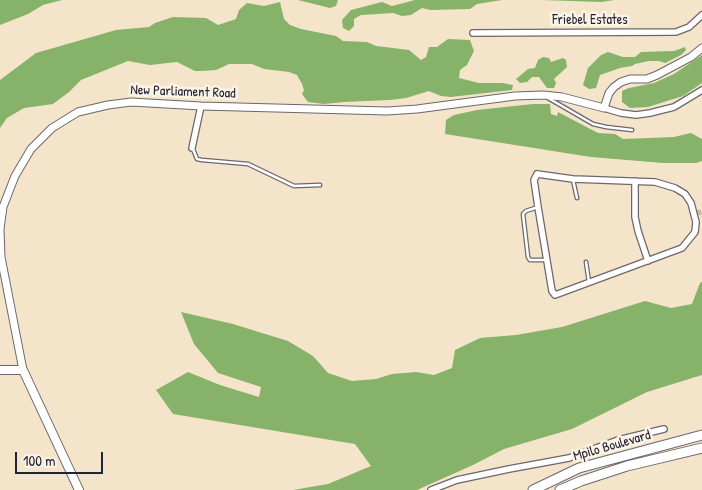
<!DOCTYPE html>
<style>
body{margin:0}
#map{position:relative;width:702px;height:490px;overflow:hidden;background:#f4e5ca;font-family:"Patrick Hand",sans-serif}
canvas{display:block}
.scale{position:absolute;left:15px;top:452px;width:88px;height:22px;box-sizing:border-box;border:2px solid #22223b;border-top:0;padding-left:6px;font-size:15px;line-height:18px;white-space:nowrap;color:#22223b;-webkit-text-stroke:4px #fcf5e5;paint-order:stroke}
</style>
<div id="map">
<canvas width="702" height="490"></canvas>
<div class="scale">100 m</div>
</div>
<script>
const ctx = document.querySelector('canvas').getContext('2d');
ctx.lineJoin = 'round';
function fill(path, color) {
  ctx.fillStyle = color;
  ctx.fill(path, 'evenodd');
}
function toPath(rows) {
  const path = new Path2D();
  for (const r of rows) {
    path.moveTo(r[0], r[1]);
    for (let i = 2; i < r.length; i += 2) path.lineTo(r[i], r[i + 1]);
  }
  return path;
}
function trace(path, color, width, dash) {
  ctx.strokeStyle = color;
  ctx.lineWidth = width;
  ctx.lineCap = dash ? 'butt' : 'round';
  ctx.setLineDash(dash || []);
  ctx.stroke(path);
}
function label(font, color, halo, rows, align = 'center') {
  ctx.font = font + ' "Patrick Hand",sans-serif';
  ctx.lineWidth = 5;
  ctx.setLineDash([]);
  ctx.textBaseline = 'middle';
  ctx.strokeStyle = halo;
  ctx.fillStyle = color;
  for (const [text, x, y, turn = 0] of rows) {
    ctx.save();
    ctx.translate(x, y);
    ctx.rotate((+turn || 0) * Math.PI / 180);
    ctx.textAlign = isNaN(turn) ? turn : align;
    if (halo) ctx.strokeText(text, 0, 0);
    ctx.fillText(text, 0, 0);
    ctx.restore();
  }
}
fill(toPath([
 [0,0,62,0,43,5,28,14,0,25],
 [298,0,338,0,336,6,330,8],
 [415,0,502,0,477,4,470,9,431,10,422,8,411,15,402,16,393,13,361,15,354,19,354,26,349,31,343,28,342,20,351,10,382,2,392,6],
 [541,0,614,0,601,2],
 [280,2,284,19,290,25,301,29,336,36,343,41,367,42,376,46,409,50,421,60,426,57,429,47,437,47,448,39,470,40,474,51,467,65,460,70,459,78,479,83,502,83,513,85,512,90,451,97,441,96,429,91,406,98,390,100,344,102,324,104,308,102,302,94,304,90,302,84,297,75,289,72,264,69,252,64,229,64,216,70,202,71,195,71,177,62,150,65,128,61,81,80,69,92,53,104,24,108,7,118,0,128,0,80,36,53,116,30,149,27,155,23,173,17,206,18,218,25,236,19,239,10,247,3,264,6],
 [685,47,686,50,681,55,665,63,659,61,649,61,635,64,632,66,620,68,600,75,596,88,589,89,583,85,588,68,601,55,608,52,623,57,635,57,641,52,674,51],
 [702,55,702,83,683,96,648,107,630,108,622,102,622,91,629,88,654,83,674,74],
 [543,57,549,58,551,62,563,58,566,60,567,67,554,79,556,83,554,88,547,88,539,77,532,77,527,82,520,83,516,79,528,69,535,68,538,60],
 [533,104,550,104,551,114,557,116,558,112,598,133,615,134,623,139,674,137,691,133,702,139,702,161,696,163,663,163,591,157,445,134,446,120,454,115,477,110],
 [702,282,702,375,647,392,572,429,504,449,473,465,417,490,293,490,328,484,371,466,355,444,173,414,156,390,188,372,220,385,259,397,261,387,218,373,194,344,181,312,233,324,288,341,313,356,328,373,352,381,376,379,392,374,416,372,434,375,452,368,455,350,480,338,516,335,562,327,645,301,671,308,692,304,700,283]
]), '#86b26a');
trace(toPath([
 [696,213,702,212]
]), '#cabead', 5.5, [5.5, 3]);
const service = toPath([
 [548,98,593,124,606,127,632,130],
 [193,149,197,159,202,160,248,164,294,186,320,185],
 [573,180,577,198],
 [538,207,526,211,523,214,528,257,530,260,546,260],
 [586,262,589,282]
]);
const minor = toPath([
 [473,33,676,32,689,27,702,15],
 [604,108,621,113,636,115,650,113,674,107,702,90],
 [192,148,201,106],
 [537,174,573,179,655,182,675,188,685,194,691,203,696,222,695,232,682,248,555,295,552,291,538,207,534,180,537,174],
 [635,181,635,217,638,231,648,261],
 [431,490,457,480,509,469,569,458,618,440,664,429]
]);
const tertiary = toPath([
 [23,370,1,257,0,229,3,207,15,176,31,149,52,128,78,112,108,105,131,102,201,106,387,111,417,109,515,96,543,95,562,97,604,108,609,93,614,87,621,82,630,79,647,79,657,75,691,57,702,48]
]);
const secondary = toPath([
 [0,370,23,370,79,490]
]);
const trunk = toPath([
 [533,490,579,468,702,435],
 [560,490,581,481,627,466,702,448]
]);
trace(service, '#6c666d', 5);
trace(minor, '#6c666d', 8);
trace(tertiary, '#6c666d', 9);
trace(secondary, '#6c666d', 10);
trace(trunk, '#6c666d', 11);
trace(service, '#fff', 2.5);
trace(minor, '#fff', 5.5);
trace(tertiary, '#fff', 7);
trace(secondary, '#fff', 8);
trace(trunk, '#fff', 9);
label('14px', '#22223b', '#fcf5e5', [
 ["Friebel Estates",590,20],
 ["New Parliament Road",183,92,2],
 ["Mpilo Boulevard",612,446,-16]
]);
</script>
